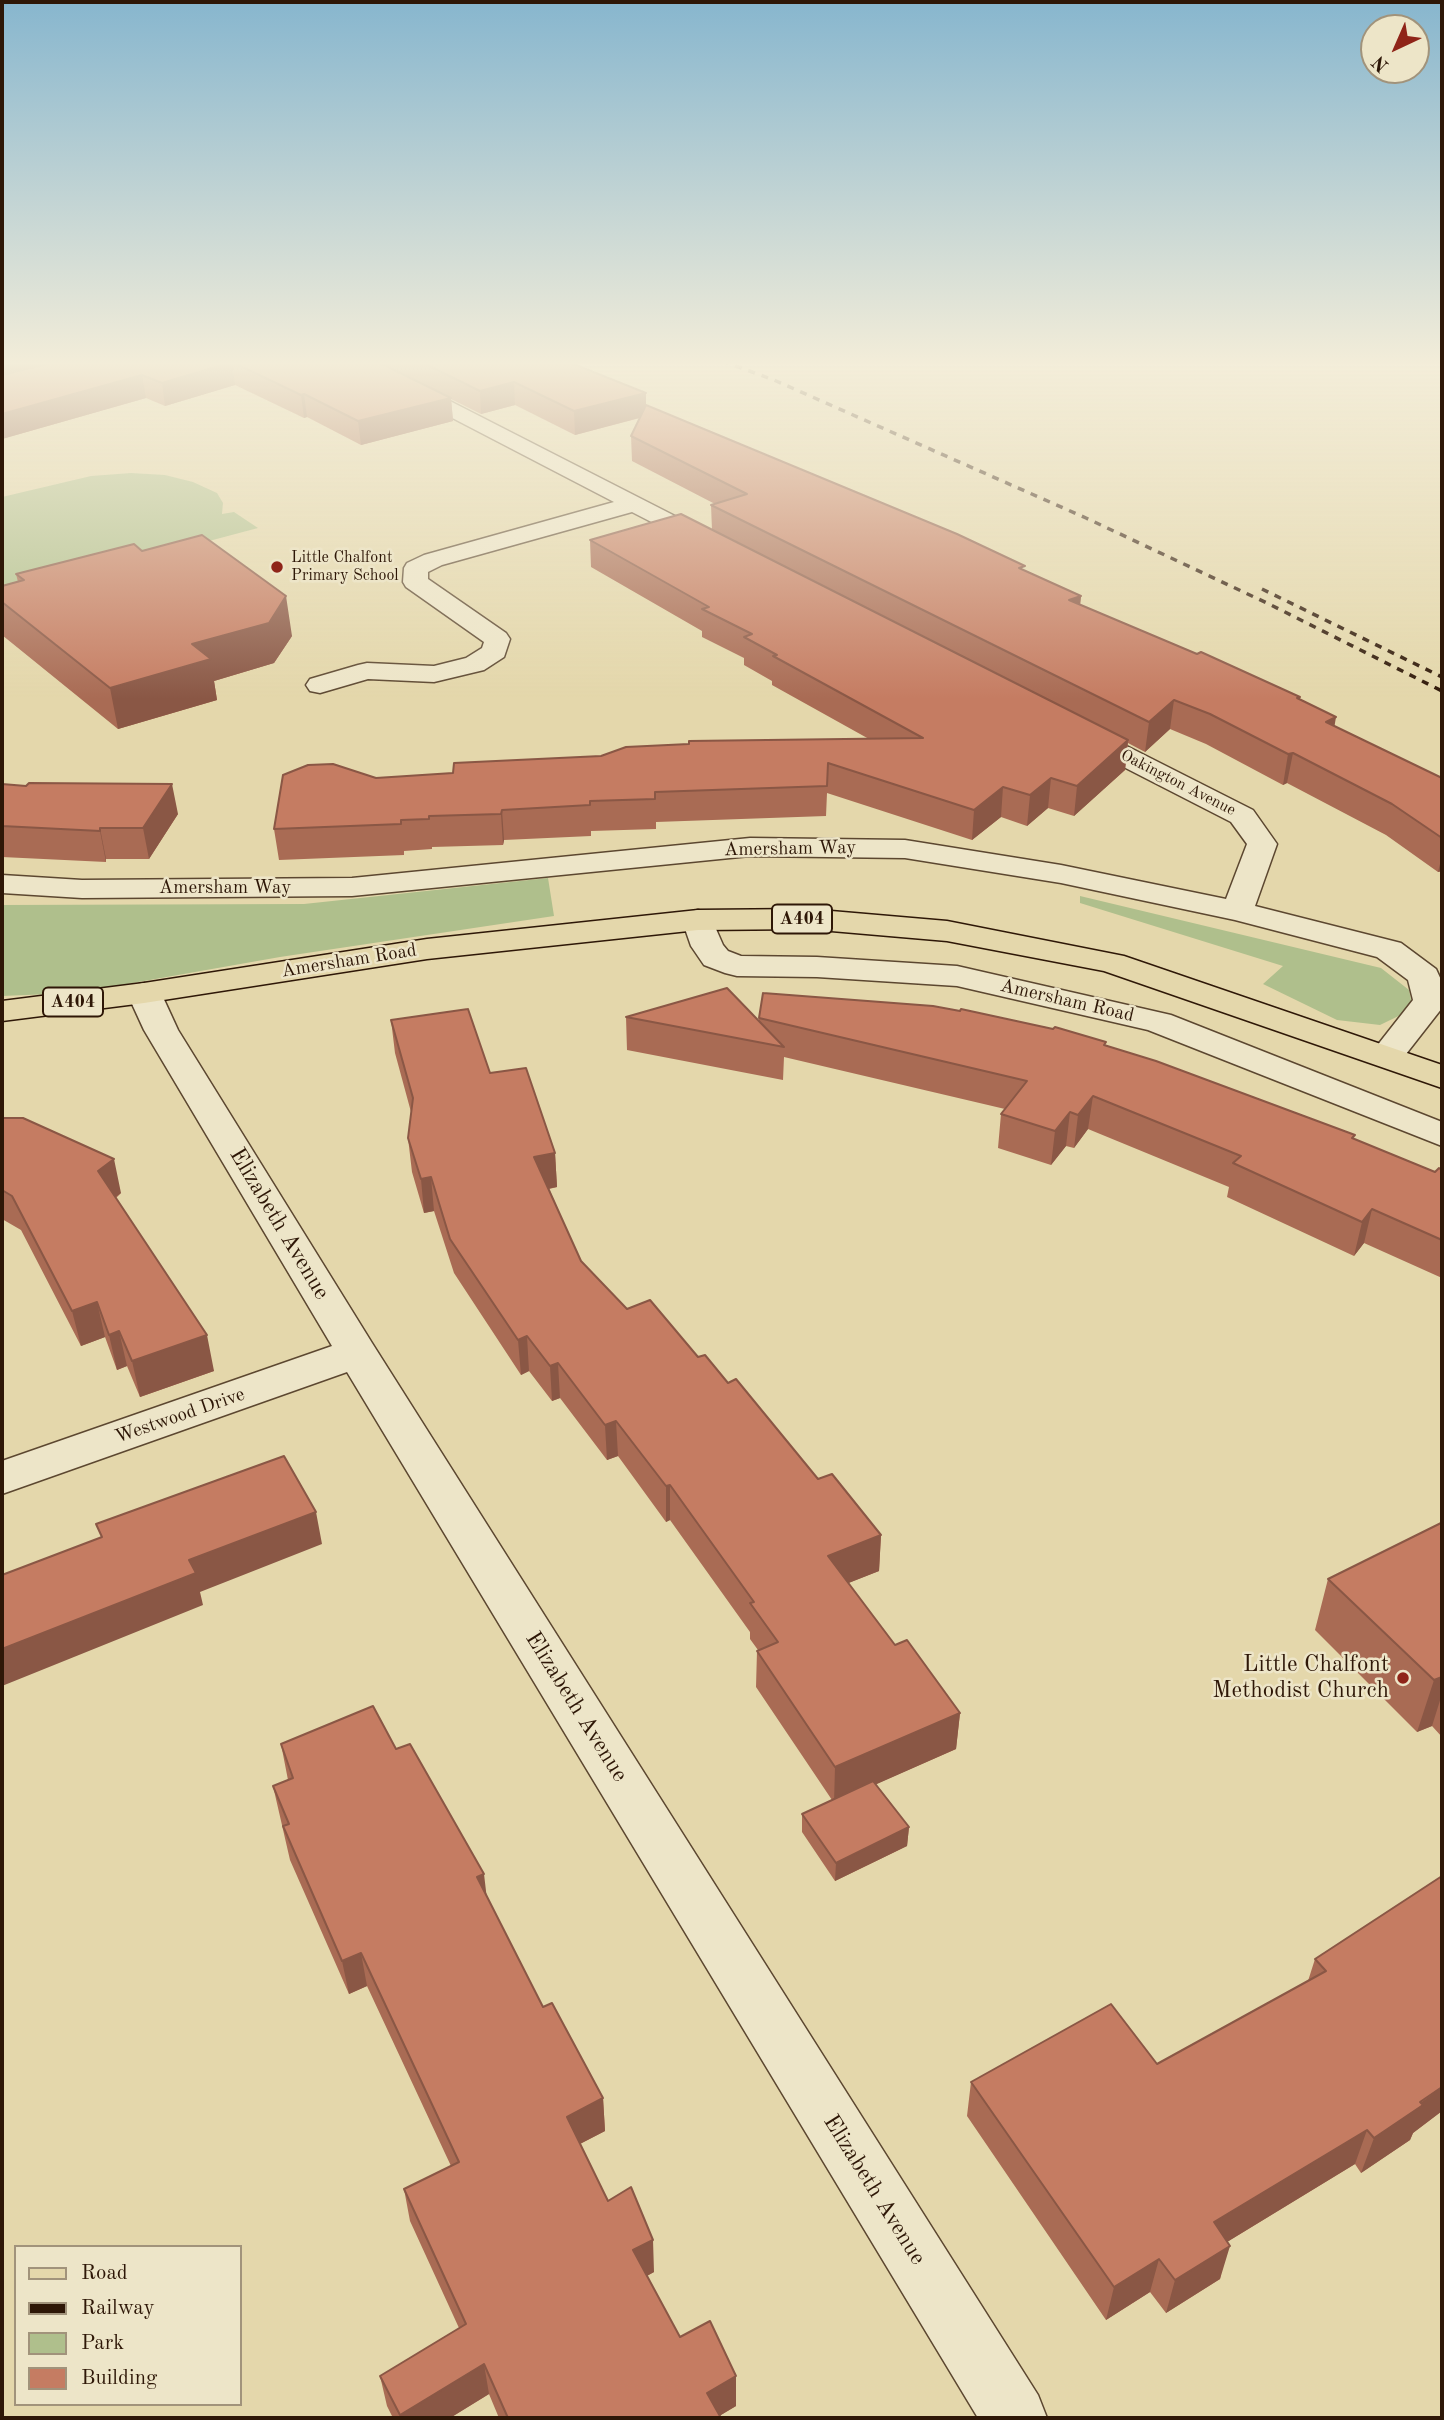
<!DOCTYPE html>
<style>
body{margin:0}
#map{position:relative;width:1444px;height:2420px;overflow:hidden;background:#e4d7ab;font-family:"Old Standard TT",serif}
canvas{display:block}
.frame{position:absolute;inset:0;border:4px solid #2e1707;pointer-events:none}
.legend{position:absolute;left:14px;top:2245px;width:228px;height:161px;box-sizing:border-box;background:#ede5c8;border:2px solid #a1937b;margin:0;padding:9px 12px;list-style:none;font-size:21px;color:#2e1707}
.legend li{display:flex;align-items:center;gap:14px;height:35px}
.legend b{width:35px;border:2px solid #a1937b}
.north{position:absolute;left:1360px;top:14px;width:70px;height:70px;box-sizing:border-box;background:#ede5c8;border:2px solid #a1937b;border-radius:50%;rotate:224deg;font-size:19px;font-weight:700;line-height:28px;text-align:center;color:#2e1707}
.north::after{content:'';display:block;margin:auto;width:24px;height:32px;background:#8f2418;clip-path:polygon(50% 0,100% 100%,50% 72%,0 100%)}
</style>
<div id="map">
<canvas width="1444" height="2420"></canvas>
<div class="frame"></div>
<ul class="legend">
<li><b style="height:9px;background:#e4d7ab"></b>Road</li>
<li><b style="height:9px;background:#2e1707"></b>Railway</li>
<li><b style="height:19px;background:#afbf8c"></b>Park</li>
<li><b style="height:19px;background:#c57c62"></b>Building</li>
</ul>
<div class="north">N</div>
</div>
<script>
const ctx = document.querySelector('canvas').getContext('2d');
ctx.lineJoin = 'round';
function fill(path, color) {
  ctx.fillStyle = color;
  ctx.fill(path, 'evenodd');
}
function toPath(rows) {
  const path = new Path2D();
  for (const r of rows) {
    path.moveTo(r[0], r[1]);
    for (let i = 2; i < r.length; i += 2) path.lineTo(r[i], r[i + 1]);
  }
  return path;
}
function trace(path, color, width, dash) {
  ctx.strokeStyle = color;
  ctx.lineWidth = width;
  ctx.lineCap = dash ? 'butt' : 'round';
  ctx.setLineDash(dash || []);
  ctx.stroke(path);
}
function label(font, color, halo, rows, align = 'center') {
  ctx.font = font + ' "Old Standard TT",serif';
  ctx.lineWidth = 5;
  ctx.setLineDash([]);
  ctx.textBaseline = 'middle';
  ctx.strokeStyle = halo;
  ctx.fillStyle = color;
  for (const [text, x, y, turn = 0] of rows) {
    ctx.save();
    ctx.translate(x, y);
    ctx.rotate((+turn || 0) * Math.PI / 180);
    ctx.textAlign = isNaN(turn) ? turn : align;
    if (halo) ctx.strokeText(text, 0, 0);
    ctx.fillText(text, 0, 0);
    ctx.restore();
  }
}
fill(toPath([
 [131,473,165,475,193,482,217,493,223,503,222,514,234,512,258,528,2,596,2,497,91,476],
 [548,878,554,916,280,957,76,993,2,996,2,905,304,904],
 [1080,896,1381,968,1409,990,1413,1009,1380,1025,1337,1020,1263,984,1283,966,1080,903]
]), '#afbf8c');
const minor = toPath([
 [336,361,363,361,401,376,716,537,720,542,716,547,708,549,700,547,632,512,442,565,428,572,428,579,506,633,510,639,504,657,484,670,434,682,368,679,320,693,310,691,306,685,310,679,358,665,367,663,434,666,466,658,482,648,484,642,406,587,403,582,404,568,407,563,424,555,614,502,387,384,339,365,336,361],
 [1079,725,1089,727,1253,810,1277,844,1255,906,1401,943,1436,969,1442,982,1442,1008,1399,1063,1387,1067,1375,1063,1369,1056,1413,1000,1408,980,1377,957,1235,920,1061,883,905,858,750,856,352,896,82,898,2,893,2,875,82,880,352,878,750,838,905,840,1061,865,1226,899,1247,844,1231,822,1069,739,1065,733,1069,727,1079,725],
 [698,910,709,913,723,945,728,951,741,956,817,957,957,966,1171,1015,1442,1122,1442,1146,1148,1030,957,986,817,977,737,976,725,973,704,965,691,946,682,920,687,913,698,910],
 [144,983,156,986,161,993,178,1030,372,1343,1038,2395,1047,2418,978,2418,347,1372,2,1494,2,1461,332,1346,144,1030,127,993,132,986,144,983]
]);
const major = toPath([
 [808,909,947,921,1124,956,1442,1065,1442,1088,1104,971,947,941,808,929,698,930,427,959,144,1003,2,1021,2,1001,144,983,427,939,698,910,808,909]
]);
trace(minor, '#5c4730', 3);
trace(major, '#2e1707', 3);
fill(minor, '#ede5c8');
fill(major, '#e4d7ab');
trace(toPath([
 [722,361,774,380,1086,518,1269,604,1442,691],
 [1262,589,1442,677]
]), '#2e1707', 3.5, [7, 7]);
fill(toPath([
 [2,361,566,361,646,393,646,405,1081,596,1080,605,1300,700,1335,726,1442,778,1442,871,1438,872,1386,835,1287,783,1283,785,1206,744,1170,729,1145,752,1128,743,1125,770,1074,816,1048,808,1027,826,1001,817,972,840,827,793,826,816,656,822,656,829,591,831,591,836,504,840,503,845,432,847,432,849,404,851,404,855,279,860,274,829,376,778,453,773,601,756,869,739,772,685,772,681,744,665,744,658,702,637,702,631,591,567,590,540,712,530,711,505,715,504,632,461,631,436,640,418,575,435,515,405,481,414,451,399,453,421,361,445,307,417,304,418,235,385,165,406,146,398,2,439],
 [142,551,292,636,274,663,214,681,217,700,118,729,2,635,2,586,18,582,16,574],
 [2,784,178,814,149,859,106,859,106,862,2,857],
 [626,1017,759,1022,759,1018,1105,1045,1354,1139,1435,1172,1442,1170,1442,1278,1364,1243,1354,1256,1227,1197,1229,1187,1088,1129,1074,1148,1066,1146,1051,1165,998,1148,1001,1114,1005,1109,784,1057,783,1080,627,1050],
 [391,1020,490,1073,555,1153,557,1187,549,1189,581,1261,627,1309,698,1357,728,1383,818,1479,881,1535,879,1571,848,1583,895,1645,960,1713,956,1749,876,1784,909,1827,907,1846,835,1881,802,1832,802,1814,832,1800,756,1687,757,1651,758,1650,750,1639,750,1632,670,1520,666,1522,618,1456,607,1460,560,1398,552,1401,529,1371,521,1375,454,1273,434,1211,424,1213,412,1172,408,1138,411,1112,395,1053],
 [2,1118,121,1193,116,1198,214,1371,140,1397,127,1366,117,1370,105,1337,81,1346,21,1230,2,1219],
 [1442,1524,1442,1737,1432,1726,1417,1732,1315,1630,1328,1579],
 [281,1744,396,1749,487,1897,543,2007,603,2098,605,2131,580,2144,608,2201,654,2272,647,2276,680,2337,736,2406,719,2416,721,2418,499,2418,489,2394,450,2418,393,2418,387,2406,380,2376,459,2328,410,2221,404,2189,451,2166,367,1986,349,1994,290,1860,273,1786,288,1780],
 [1442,1876,1442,2111,1413,2133,1410,2140,1361,2173,1355,2164,1227,2242,1220,2279,1166,2313,1150,2292,1106,2320,967,2116,971,2082,1157,2064,1308,1981,1315,1959]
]), '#a96b54');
fill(toPath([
 [2,361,86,361,2,383],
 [232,362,235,385,165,406,162,383],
 [142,375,146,398,2,439,2,414],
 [514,382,515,405,481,414,480,391],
 [646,393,646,416,575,435,574,411],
 [304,394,307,417,304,418,301,395],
 [451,398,453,421,361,445,358,421],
 [286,596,292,636,274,663,214,681,217,700,118,729,110,688],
 [1081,596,1078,623,1069,600],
 [1174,700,1170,729,1145,752,1149,722],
 [1336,717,1331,747,1326,722],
 [1128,740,1125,770,1074,816,1077,786],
 [1293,753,1287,783,1283,785,1288,754],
 [1051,778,1048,808,1027,826,1030,795],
 [172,784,178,814,149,859,143,828],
 [1003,787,1001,817,972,840,974,810],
 [502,810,504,840,503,845,501,814],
 [100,828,106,859,106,862,100,831],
 [1442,856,1442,871,1438,872],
 [1093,1096,1088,1129,1074,1148,1078,1115],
 [1070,1112,1066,1146,1051,1165,1055,1131],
 [555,1153,557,1187,536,1191,534,1157],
 [114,1159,121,1193,105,1205,98,1171],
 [431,1177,434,1211,424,1213,421,1179],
 [1372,1209,1364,1243,1354,1256,1362,1222],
 [97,1302,105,1337,81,1346,72,1311],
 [119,1331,127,1366,117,1370,109,1335],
 [207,1335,214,1371,140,1397,132,1361],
 [527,1336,529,1371,521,1375,518,1340],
 [558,1363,560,1398,552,1401,550,1366],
 [616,1421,618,1456,607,1460,605,1425],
 [670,1485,670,1520,666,1522,666,1486],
 [316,1512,322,1544,200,1592,203,1605,2,1686,2,1649,189,1560],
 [881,1535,879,1571,826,1592,828,1556],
 [1442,1677,1442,1694,1432,1726,1417,1732,1434,1680],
 [960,1713,956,1749,834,1803,835,1767],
 [909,1827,907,1846,835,1881,836,1863],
 [484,1874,488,1908,477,1877],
 [361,1953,367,1986,349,1994,342,1961],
 [1442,2087,1442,2111,1413,2133,1410,2140,1361,2173,1374,2138],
 [603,2098,605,2131,570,2149,567,2117],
 [1367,2130,1355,2164,1204,2256,1214,2222],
 [653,2240,654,2272,635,2282,633,2250],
 [1230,2246,1220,2279,1166,2313,1175,2280],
 [1159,2259,1150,2292,1106,2320,1114,2287],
 [484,2364,489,2394,450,2418,401,2418,400,2415],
 [736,2376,736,2406,716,2418,707,2393]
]), '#8a5745');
const building = toPath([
 [59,361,376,361,451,398,358,421,304,394,301,395,232,362,162,383,142,375,2,414,2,375,59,361],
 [419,361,566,361,646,393,574,411,514,382,480,391,419,361],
 [646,405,957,534,1025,566,1019,568,1081,596,1069,600,1197,654,1201,652,1300,697,1297,698,1336,717,1326,722,1442,778,1442,838,1392,804,1293,753,1288,754,1210,714,1174,700,1149,722,711,505,747,494,631,436,646,405],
 [681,514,1128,740,1077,786,1051,778,1030,795,1003,787,974,810,828,763,827,786,655,792,655,799,590,801,590,805,502,810,501,814,429,816,429,819,401,820,401,824,274,829,283,775,308,765,333,764,376,778,453,773,454,763,601,756,626,747,689,744,689,741,923,738,773,656,777,655,744,637,752,634,702,609,709,607,590,540,681,514],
 [202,535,286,596,269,623,192,644,211,659,110,688,2,602,2,586,24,580,16,574,134,544,142,551,202,535],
 [29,783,172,784,143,828,100,828,100,831,2,826,2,784,26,786,29,783],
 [727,988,784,1047,626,1017,727,988],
 [763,993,933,1006,960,1011,961,1009,1053,1029,1055,1027,1106,1042,1104,1045,1156,1061,1355,1135,1352,1138,1435,1172,1439,1168,1442,1170,1442,1240,1372,1209,1362,1222,1233,1163,1241,1156,1093,1096,1078,1115,1070,1112,1055,1131,1001,1114,1027,1081,759,1018,763,993],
 [468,1009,490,1073,526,1068,555,1153,534,1157,581,1261,627,1309,650,1300,698,1357,705,1355,728,1383,736,1379,818,1479,832,1474,881,1535,828,1556,895,1645,907,1640,960,1713,835,1767,757,1651,778,1642,750,1603,754,1602,670,1485,666,1486,616,1421,605,1425,558,1363,550,1366,527,1336,518,1340,450,1239,431,1177,421,1179,408,1138,413,1098,391,1020,468,1009],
 [2,1118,23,1118,114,1159,98,1171,207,1335,132,1361,119,1331,109,1335,97,1302,72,1311,12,1196,2,1190,2,1118],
 [284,1456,316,1512,189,1560,196,1573,2,1649,2,1575,102,1537,96,1524,284,1456],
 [1441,1523,1442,1524,1442,1677,1434,1680,1328,1579,1441,1523],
 [373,1706,396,1749,410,1744,484,1874,477,1877,543,2007,552,2003,603,2098,567,2117,608,2201,631,2187,653,2240,633,2250,680,2337,710,2321,736,2376,707,2393,721,2418,508,2418,484,2364,400,2415,380,2376,466,2324,404,2189,459,2162,361,1953,342,1961,283,1826,289,1824,273,1786,293,1778,281,1744,373,1706],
 [873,1781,909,1827,836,1863,802,1814,873,1781],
 [1442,1876,1442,2087,1420,2102,1423,2105,1374,2138,1367,2130,1214,2222,1230,2246,1175,2280,1159,2259,1114,2287,971,2082,1111,2004,1157,2064,1326,1971,1315,1959,1442,1876]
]);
fill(building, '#c57c62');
trace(building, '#8a5745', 2);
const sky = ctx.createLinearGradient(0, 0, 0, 699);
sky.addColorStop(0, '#87b6ce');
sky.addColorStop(0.52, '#f3edd9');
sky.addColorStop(1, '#f3edd900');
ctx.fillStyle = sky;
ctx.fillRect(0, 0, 1444, 699);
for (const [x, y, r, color] of [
 [277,567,7,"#8f2418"],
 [1403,1678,7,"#8f2418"]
]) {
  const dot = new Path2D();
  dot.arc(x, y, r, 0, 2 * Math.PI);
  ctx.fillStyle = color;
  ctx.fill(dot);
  trace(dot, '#ede5c8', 2.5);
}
label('16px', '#2e1707', '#ede5c8', [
 ["Little Chalfont",291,558],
 ["Primary School",291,576]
], 'left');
label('16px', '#2e1707', '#ede5c8', [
 ["Oakington Avenue",1178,783,27]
]);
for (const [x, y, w] of [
 [802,919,60],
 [73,1002,60]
]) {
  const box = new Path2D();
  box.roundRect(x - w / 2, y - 14.5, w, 29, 5);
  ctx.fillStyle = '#ede5c8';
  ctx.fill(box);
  trace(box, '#2e1707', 2);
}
label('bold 18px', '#2e1707', null, [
 ["A404",802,919],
 ["A404",73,1002]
]);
label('19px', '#2e1707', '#ede5c8', [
 ["Amersham Way",790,849,-1],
 ["Amersham Way",225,888],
 ["Amersham Road",349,961,-9],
 ["Amersham Road",1067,1001,13],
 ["Westwood Drive",180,1416,-19]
]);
label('23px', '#2e1707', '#ede5c8', [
 ["Elizabeth Avenue",279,1224,59],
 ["Elizabeth Avenue",576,1707,58],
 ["Elizabeth Avenue",874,2190,58]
]);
label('23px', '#2e1707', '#ede5c8', [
 ["Little Chalfont",1389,1665],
 ["Methodist Church",1389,1691]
], 'right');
</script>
